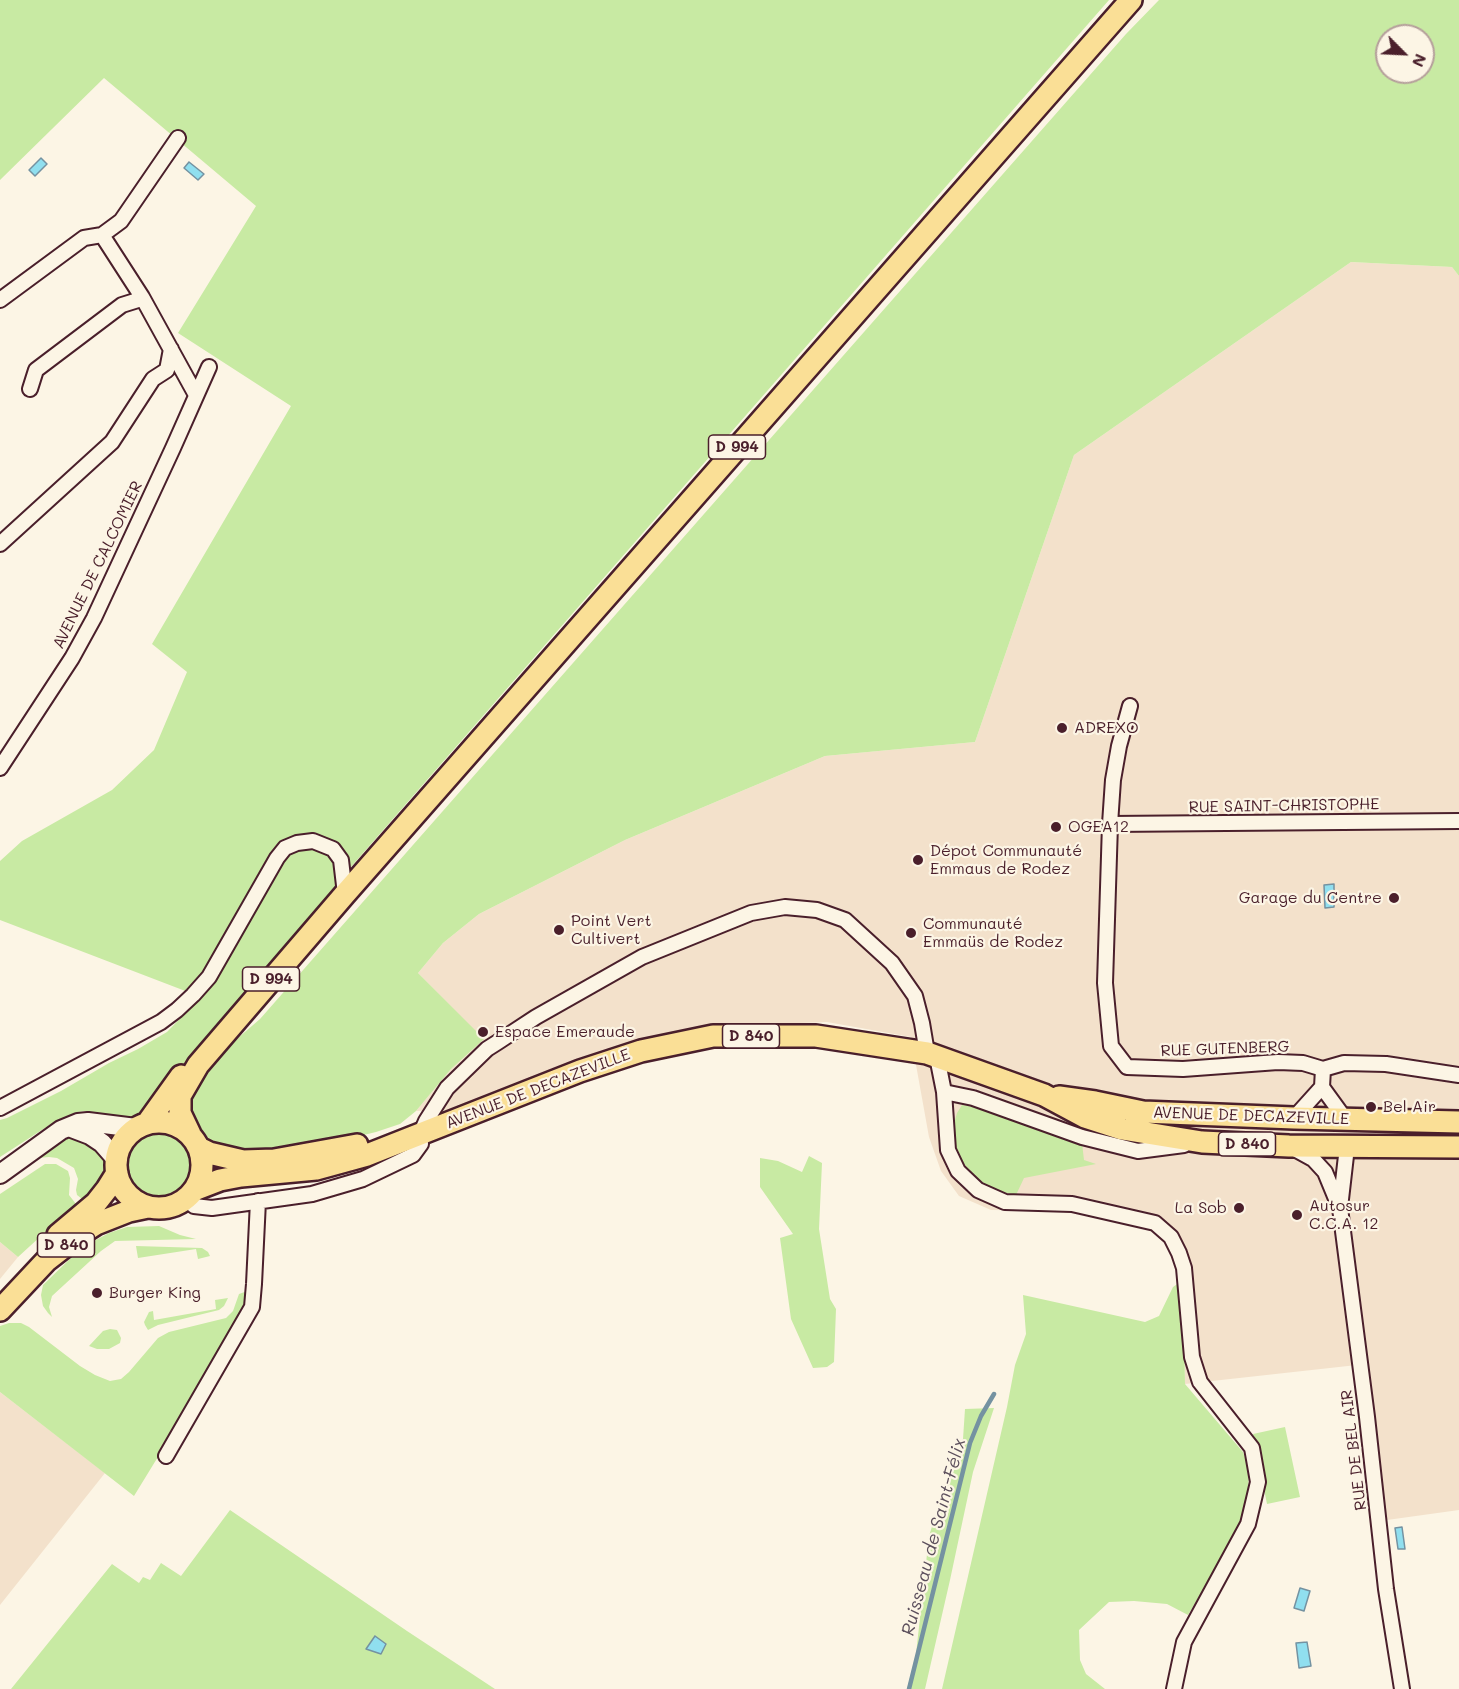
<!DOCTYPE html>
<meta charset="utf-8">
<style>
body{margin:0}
#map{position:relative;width:1459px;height:1689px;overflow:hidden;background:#fcf5e5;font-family:Mali,sans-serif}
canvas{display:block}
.north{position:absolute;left:1375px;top:24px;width:60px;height:60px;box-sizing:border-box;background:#fcf5e5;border:2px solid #b59f9b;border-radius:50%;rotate:114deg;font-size:16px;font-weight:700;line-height:24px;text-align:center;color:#4a1f2b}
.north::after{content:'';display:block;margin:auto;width:21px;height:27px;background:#4a1f2b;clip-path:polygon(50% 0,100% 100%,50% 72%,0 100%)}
</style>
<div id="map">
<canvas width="1459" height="1689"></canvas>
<div class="north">N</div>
</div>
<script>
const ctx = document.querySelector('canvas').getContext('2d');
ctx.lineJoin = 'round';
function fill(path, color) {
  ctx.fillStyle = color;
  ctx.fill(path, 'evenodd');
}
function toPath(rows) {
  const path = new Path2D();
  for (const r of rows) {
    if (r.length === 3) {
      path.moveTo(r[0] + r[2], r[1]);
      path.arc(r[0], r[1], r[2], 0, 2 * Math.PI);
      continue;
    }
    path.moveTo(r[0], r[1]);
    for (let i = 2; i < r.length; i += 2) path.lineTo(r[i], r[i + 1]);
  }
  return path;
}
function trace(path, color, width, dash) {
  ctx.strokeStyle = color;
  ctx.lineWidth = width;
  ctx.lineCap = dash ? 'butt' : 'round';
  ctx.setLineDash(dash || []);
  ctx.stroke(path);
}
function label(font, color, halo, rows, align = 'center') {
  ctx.font = font + ' Mali,sans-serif';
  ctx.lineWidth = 4.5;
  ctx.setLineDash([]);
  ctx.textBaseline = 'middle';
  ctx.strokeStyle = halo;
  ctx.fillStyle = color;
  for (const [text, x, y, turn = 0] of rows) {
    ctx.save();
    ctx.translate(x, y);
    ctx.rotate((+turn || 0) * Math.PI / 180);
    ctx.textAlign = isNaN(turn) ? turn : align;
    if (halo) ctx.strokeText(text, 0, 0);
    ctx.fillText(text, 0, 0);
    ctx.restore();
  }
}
fill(toPath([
 [1351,262,1452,267,1459,276,1459,1510,1387,1520,1366,1364,1185,1384,1183,1280,1175,1249,1155,1229,1078,1211,991,1210,959,1196,941,1171,929,1137,911,1037,827,1022,716,1026,627,1043,457,1110,416,1111,451,1069,483,1039,418,973,443,943,479,914,625,840,825,756,975,742,1074,455],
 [0,1242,18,1257,0,1279],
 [0,1392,105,1473,0,1605]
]), '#f3e1cb');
fill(toPath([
 [0,0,1109,0,336,884,334,894,229,1016,177,1072,142,1116,131,1119,97,1115,87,1111,77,1112,51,1124,0,1157,0,1120,7,1118,61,1091,109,1063,138,1049,167,1032,201,997,0,920,0,861,22,841,112,790,154,750,187,672,152,644,291,406,178,333,256,206,104,78,0,180],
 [1159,0,1459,0,1459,276,1452,267,1351,262,1074,455,975,742,825,756,625,840,479,914,443,943,418,973,484,1039,451,1069,416,1111,400,1124,376,1132,335,1142,246,1153,214,1146,199,1133,190,1116,187,1099,191,1087,231,1044,260,1019,1126,34],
 [1387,36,1423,36,1423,72,1387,72],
 [962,1105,985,1109,1082,1143,1084,1160,1096,1164,1024,1178,1016,1195,990,1189,978,1180,964,1164,956,1148,953,1127,957,1113],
 [159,1166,36],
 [73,1138,82,1138,104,1155,107,1163,103,1179,86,1202,77,1195,76,1190,78,1179,74,1168,57,1158,49,1157,38,1158,61,1140],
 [809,1156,822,1163,819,1229,830,1299,836,1309,834,1362,827,1367,813,1368,791,1319,780,1238,793,1234,760,1187,760,1158,778,1161,802,1172],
 [45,1164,56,1164,68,1171,70,1178,69,1195,76,1204,18,1257,0,1242,0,1194],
 [159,1226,180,1235,196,1239,115,1241,101,1251,52,1296,49,1307,52,1317,48,1313,43,1306,41,1295,43,1285,74,1255,94,1241,109,1233,127,1227],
 [136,1246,202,1248,208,1252,210,1256,198,1259,196,1249,138,1258],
 [1183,1280,1185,1384,1243,1452,1249,1470,1248,1493,1240,1522,1227,1549,1188,1615,1167,1604,1134,1601,1109,1602,1079,1630,1080,1660,1086,1674,1105,1689,942,1689,1007,1407,1015,1365,1026,1334,1023,1295,1145,1322,1159,1316,1173,1287],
 [253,1289,251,1305,134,1496,0,1392,0,1326,9,1323,21,1323,29,1327,80,1366,95,1375,110,1381,121,1379,129,1372,158,1338,169,1332,226,1318,233,1311,239,1294],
 [228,1298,224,1306,219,1310,158,1325,148,1330,145,1325,144,1322,149,1312,153,1311,154,1320,216,1309,215,1300],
 [110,1329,117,1330,121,1338,120,1343,109,1349,97,1349,89,1346,103,1331],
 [994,1408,973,1472,950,1580,925,1689,907,1689,916,1654,929,1536,944,1488,963,1439,965,1409],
 [1285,1427,1300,1497,1267,1504,1253,1434],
 [230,1510,407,1631,495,1689,11,1689,112,1564,139,1583,143,1577,150,1580,161,1563,181,1576]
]), '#c8eaa3');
const water = toPath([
 [41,158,47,164,35,176,29,170,41,158],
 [189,162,204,174,198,180,184,168,189,162],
 [1334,884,1334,907,1325,908,1324,885,1334,884],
 [1402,1527,1405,1549,1398,1549,1395,1528,1402,1527],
 [1300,1588,1310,1591,1304,1611,1294,1608,1300,1588],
 [375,1636,386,1644,381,1654,366,1649,375,1636],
 [1307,1642,1311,1666,1299,1668,1296,1643,1307,1642]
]);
fill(water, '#90dfef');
trace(water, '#7492a1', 1.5);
trace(toPath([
 [909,1689,970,1443,981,1416,994,1394]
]), '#7492a1', 4.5);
const minor = toPath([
 [102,235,142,297,196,395],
 [0,300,84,238,102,235,121,221,178,138],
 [30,389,36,370,122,305,138,300,142,297],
 [0,544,112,442,153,379,167,370,171,349],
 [0,768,72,658,94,618,173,448,209,367],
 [1110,824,1113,780,1119,746,1130,706],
 [937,1057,944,1092,948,1150,958,1171,978,1190,1005,1202,1072,1204,1155,1223,1171,1237,1179,1253,1184,1268,1192,1357,1200,1382,1252,1448,1258,1482,1248,1524,1184,1642,1174,1689],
 [1323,1069,1344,1063,1386,1064,1459,1075],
 [1322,1087,1323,1069,1303,1063,1278,1062,1183,1069,1127,1067,1111,1046,1105,983,1110,824,1459,821],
 [944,1092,973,1098,1082,1137,1138,1151,1184,1145],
 [0,1108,161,1022,177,1010,193,995,209,977,277,858,285,848,297,843,313,841,333,849,341,860,345,894],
 [1294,1118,1322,1087,1346,1120],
 [1347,1147,1340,1208,1367,1417,1386,1589,1402,1689],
 [1293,1148,1313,1159,1325,1172,1339,1206],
 [186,1199,194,1206,212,1208,312,1194,363,1179,413,1155,421,1144,420,1135,426,1121,447,1088,487,1049,498,1042,536,1017,642,957,751,913,785,907,817,910,845,920,892,963,915,996,922,1023,927,1053],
 [166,1456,252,1307,254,1284,258,1201]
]);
const secondary = toPath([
 [69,1127,90,1135,102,1143,116,1159],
 [0,1174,61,1130,78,1123,88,1122,136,1128]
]);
const primary = toPath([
 [1059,1097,1095,1102,1143,1112,1294,1118,1459,1122],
 [159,1165,43],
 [148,1122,181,1076],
 [190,1134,180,1113,180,1096,198,1065,345,894,1131,0],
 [199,1148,209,1153,243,1161,274,1160,357,1145],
 [194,1190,220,1180,241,1176,316,1169,367,1155,580,1071,641,1051,713,1036,816,1036,927,1053,1044,1095,1085,1117,1122,1129,1202,1142,1289,1146,1459,1147],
 [58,1235,96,1203,107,1189,117,1173],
 [0,1310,46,1261,82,1233,96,1224,129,1211,148,1207]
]);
trace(minor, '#4a1f2b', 18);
trace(secondary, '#4a1f2b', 22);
trace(primary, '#4a1f2b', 26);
trace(minor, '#fcf5e5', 14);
trace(secondary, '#fcf5e5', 18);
trace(primary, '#fadf96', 21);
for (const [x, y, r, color] of [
 [1062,728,6,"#4a1f2b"],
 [1056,827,6,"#4a1f2b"],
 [918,860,6,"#4a1f2b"],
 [1394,898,6,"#4a1f2b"],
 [559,930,6,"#4a1f2b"],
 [911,933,6,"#4a1f2b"],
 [483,1032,6,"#4a1f2b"],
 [1371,1107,6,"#4a1f2b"],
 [1239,1208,6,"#4a1f2b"],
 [1297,1215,6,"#4a1f2b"],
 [97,1293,6,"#4a1f2b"]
]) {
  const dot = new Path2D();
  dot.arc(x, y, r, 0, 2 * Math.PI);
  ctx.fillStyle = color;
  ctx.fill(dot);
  trace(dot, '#fcf5e5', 2);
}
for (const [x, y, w] of [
 [737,447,57],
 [271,979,57],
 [751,1036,57],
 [1247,1144,57],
 [66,1245,57]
]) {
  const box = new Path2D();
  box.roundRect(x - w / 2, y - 12, w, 24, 4.5);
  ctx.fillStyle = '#fcf5e5';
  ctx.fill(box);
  trace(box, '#4a1f2b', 1.5);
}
label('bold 15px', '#4a1f2b', null, [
 ["D 994",737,447],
 ["D 994",271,979],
 ["D 840",751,1036],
 ["D 840",1247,1144],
 ["D 840",66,1245]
]);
label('16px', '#4a1f2b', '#fcf5e5', [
 ["AVENUE DE CALCOMIER",98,565,-64],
 ["RUE SAINT-CHRISTOPHE",1284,806,-1],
 ["RUE GUTENBERG",1225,1049,-2],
 ["AVENUE DE DECAZEVILLE",538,1089,-21],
 ["AVENUE DE DECAZEVILLE",1251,1116,2],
 ["RUE DE BEL AIR",1354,1450,-97]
]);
label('16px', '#4a1f2b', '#fcf5e5', [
 ["ADREXO",1074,728],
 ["OGEA12",1068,827],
 ["Dépot Communauté",930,851],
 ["Emmaus de Rodez",930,869],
 ["Garage du Centre",1382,898,"right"],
 ["Point Vert",571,921],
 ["Cultivert",571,939],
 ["Communauté",923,924],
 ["Emmaüs de Rodez",923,942],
 ["Espace Emeraude",495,1032],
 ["Bel Air",1383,1107],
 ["Autosur",1309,1206],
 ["C.C.A. 12",1309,1224],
 ["La Sob",1227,1208,"right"],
 ["Burger King",109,1293]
], 'left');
label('italic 18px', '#5c4f5c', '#fcf5e5', [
 ["Ruisseau de Saint-Félix",934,1537,-75]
]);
</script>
